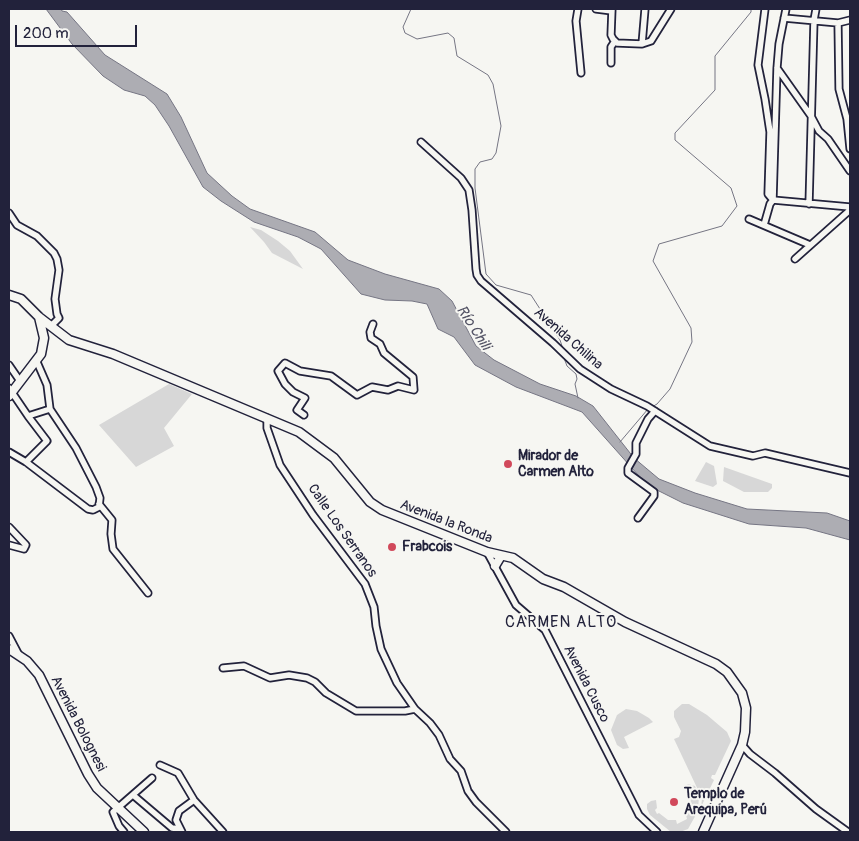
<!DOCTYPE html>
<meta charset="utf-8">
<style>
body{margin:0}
#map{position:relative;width:859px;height:841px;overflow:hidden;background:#f6f6f2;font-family:Pangolin,sans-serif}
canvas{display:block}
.frame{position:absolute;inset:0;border:10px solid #22223b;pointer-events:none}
.scale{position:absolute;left:15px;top:25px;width:122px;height:22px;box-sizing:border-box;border:2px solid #22223b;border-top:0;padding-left:6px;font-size:15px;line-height:18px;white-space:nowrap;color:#22223b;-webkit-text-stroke:4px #f6f6f2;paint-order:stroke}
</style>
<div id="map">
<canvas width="859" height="841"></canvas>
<div class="frame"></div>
<div class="scale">200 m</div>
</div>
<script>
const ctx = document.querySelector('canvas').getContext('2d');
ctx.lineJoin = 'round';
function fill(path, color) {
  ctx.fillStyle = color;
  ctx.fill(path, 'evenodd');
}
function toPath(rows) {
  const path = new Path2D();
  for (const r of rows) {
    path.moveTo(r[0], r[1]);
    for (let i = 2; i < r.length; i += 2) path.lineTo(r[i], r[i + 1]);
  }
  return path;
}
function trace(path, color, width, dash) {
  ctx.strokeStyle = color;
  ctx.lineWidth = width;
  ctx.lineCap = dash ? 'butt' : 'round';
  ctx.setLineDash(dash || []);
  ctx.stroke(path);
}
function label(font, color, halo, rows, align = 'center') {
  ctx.font = font + ' Pangolin,sans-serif';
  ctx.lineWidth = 4;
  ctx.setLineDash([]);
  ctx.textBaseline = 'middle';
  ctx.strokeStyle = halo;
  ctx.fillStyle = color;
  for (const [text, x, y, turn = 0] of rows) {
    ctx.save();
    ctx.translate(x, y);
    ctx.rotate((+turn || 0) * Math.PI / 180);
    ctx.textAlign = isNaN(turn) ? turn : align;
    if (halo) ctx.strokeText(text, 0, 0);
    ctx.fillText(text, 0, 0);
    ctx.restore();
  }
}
fill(toPath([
 [250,227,261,230,278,241,290,251,303,269,272,253,264,242],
 [169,384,192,394,164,428,174,446,136,467,99,425],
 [706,462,714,466,717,484,713,487,695,481],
 [724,467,772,484,772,488,768,492,744,492,723,481],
 [682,704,689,704,707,715,727,732,731,741,715,775,712,775,711,778,714,780,701,807,702,799,699,792,674,739,679,737,681,731,674,717,674,711],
 [626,709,637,711,649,718,653,722,624,737,629,748,623,749,617,745,611,730,617,715],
 [688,784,695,786,699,795,698,811,688,829,680,832,671,832,650,815,647,809,647,804,651,801,656,800,657,808,655,810,657,814,659,813,668,820,676,820,677,824,687,819,686,815,690,808,691,798,692,798,690,792,688,793,682,788]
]), '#d7d7d7');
const water = toPath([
 [46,9,61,9,62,11,67,12,105,55,167,94,181,117,207,173,232,196,250,209,315,232,348,260,385,274,439,289,452,301,476,346,494,360,540,384,576,396,593,406,634,458,659,479,695,493,747,509,827,513,850,521,850,540,806,528,749,524,683,503,647,485,582,412,516,387,475,365,454,337,438,329,427,304,412,301,385,300,361,294,321,249,298,237,254,222,221,201,203,187,169,126,155,105,145,96,124,90,103,76,72,44,46,9]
]);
fill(water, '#adadb3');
trace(water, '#757583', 1);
trace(toPath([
 [411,9,403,27,405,33,417,39,448,33,454,38,457,56,488,75,493,84,501,126,496,153,492,159,480,162,475,169,475,188,486,274,496,285,531,295,560,340,563,349],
 [564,358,567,366,576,374,577,379,575,384,578,398],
 [652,407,657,404,670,389,692,342,691,328,653,261,659,244,722,226,737,206,731,188,675,140,675,133,715,90,715,56,751,12,751,9],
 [620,442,648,409]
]), '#757583', 1);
const minor = toPath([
 [578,9,576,21,581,73],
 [596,9,612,11],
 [612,9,611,35,613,39,617,43,642,44,651,41,671,9],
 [765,9,758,65,765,99,770,132,768,194,773,200,850,207],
 [784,18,838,23,850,20],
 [838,23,839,89,847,119,850,149],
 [642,44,645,9],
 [611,63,611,47,615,41],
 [777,68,811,116,819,131,828,139,850,171],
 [421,142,461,178,469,190,472,210,476,269,477,275,481,281,553,343,580,369,611,389,647,406,710,446,753,456,765,453,850,473],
 [809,204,814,20,816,9],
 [9,213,17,225,37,236,54,253,57,259,59,270,55,299,57,314,59,318,51,326],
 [749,219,810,245],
 [764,225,770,204,773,200,777,68,779,44,786,9],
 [795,259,850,210],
 [37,362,47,385,50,409],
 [9,365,20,381],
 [9,388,28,416,50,409,76,448,96,487,100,498,99,507,93,510,88,509,26,462,9,452],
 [304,415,297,410,305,398,293,392,285,384,278,371,285,363,300,371,331,376,357,395,372,387,388,390,398,386,414,390,413,377,384,353,380,344,371,338,370,332,373,324],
 [267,418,267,428,280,465,313,515,365,584,374,607,376,626,381,649,397,683,415,709,430,723,439,735,450,759,461,771,468,791,476,802,506,832],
 [26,462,47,441,28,416],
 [99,504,112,520,111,534,113,549,148,593],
 [638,518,654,496,654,492,628,473,628,468,636,454,636,443,648,419,655,411],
 [9,527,26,545,24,549,9,545],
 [487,552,516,605,545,630,634,805,639,815,657,832],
 [9,636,19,655],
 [223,668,244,666,270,678,289,675,307,678,315,682,326,693,356,711,405,711,415,709],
 [742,745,750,754,775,773,816,809,848,832],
 [160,765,178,773,194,800,223,832],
 [133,795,172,828,179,829],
 [124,832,119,826,113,812,152,778],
 [182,832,176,820,179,811,194,800]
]);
const major = toPath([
 [9,295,21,299,39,317,69,340,113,354,299,432,334,458,370,502,382,510,487,552,513,558,543,579,564,587,625,622,716,664,727,672,742,693,746,708,745,732,742,745,703,832],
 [9,396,41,354,44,338,39,317],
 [495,566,501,556],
 [9,649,27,661,39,675,88,774,97,788,144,832]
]);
trace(minor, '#22223b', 9);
trace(major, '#22223b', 11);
trace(minor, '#f6f6f2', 5.5);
trace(major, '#f6f6f2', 8);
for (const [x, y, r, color] of [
 [508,464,5,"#d1495b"],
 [392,547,5,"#d1495b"],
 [674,802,5,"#d1495b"]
]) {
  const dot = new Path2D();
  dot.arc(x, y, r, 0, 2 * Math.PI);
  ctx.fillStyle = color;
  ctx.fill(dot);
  trace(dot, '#f6f6f2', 2);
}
label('14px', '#22223b', '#f6f6f2', [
 ["Avenida Chilina",568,339,41],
 ["Avenida la Ronda",446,522,21],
 ["Calle Los Serranos",342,531,55],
 ["Avenida Cusco",586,684,63],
 ["Avenida Bolognesi",78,724,63]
]);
label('bold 14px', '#22223b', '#f6f6f2', [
 ["Mirador de",518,456],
 ["Carmen Alto",518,472],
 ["Frabcois",402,547],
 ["Templo de",684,794],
 ["Arequipa, Perú",684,810]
], 'left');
label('italic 15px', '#535365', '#f6f6f2', [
 ["Río Chili",473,328,57]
]);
ctx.letterSpacing = '1px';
label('16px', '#22223b', '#f6f6f2', [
 ["CARMEN ALTO",561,623]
]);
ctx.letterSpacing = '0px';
</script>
